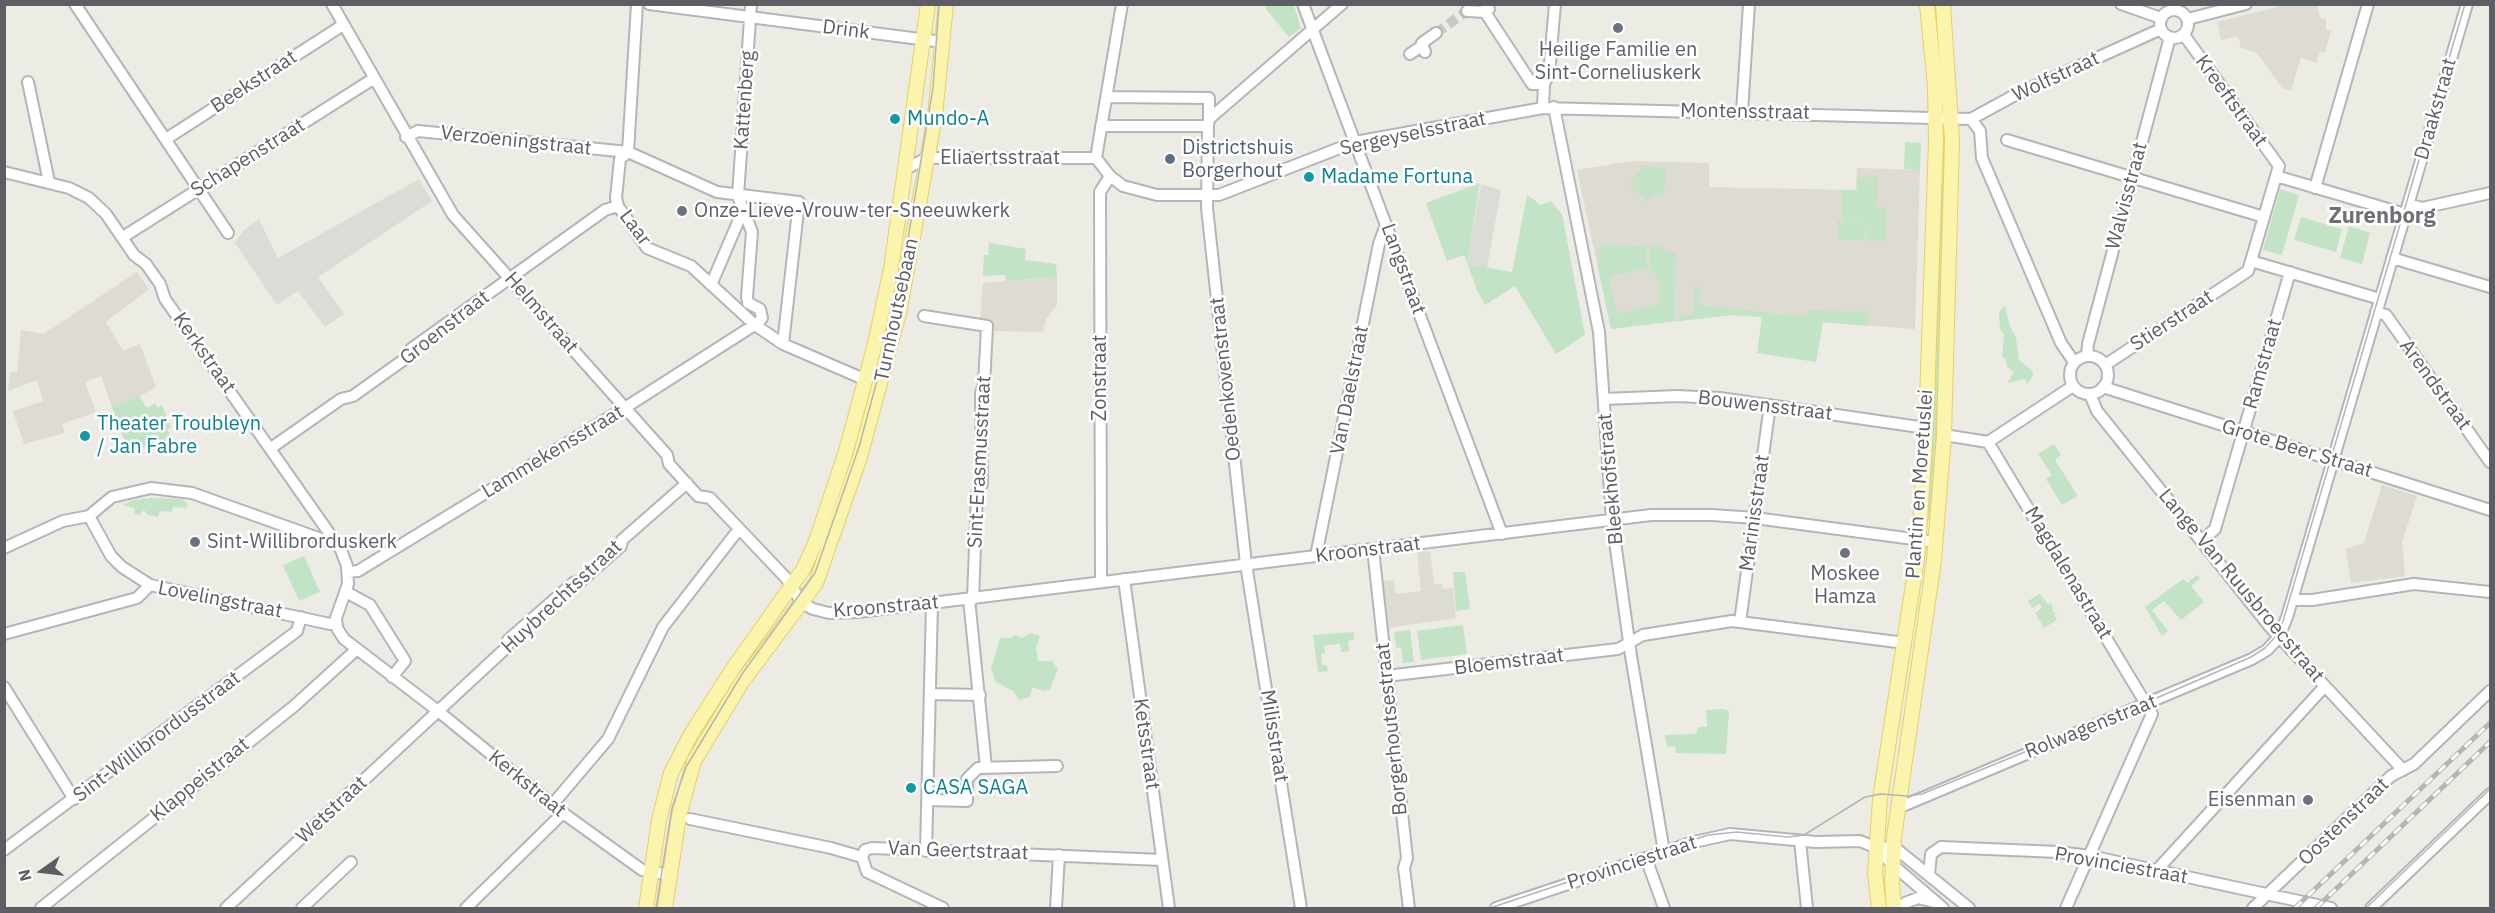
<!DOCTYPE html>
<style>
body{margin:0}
#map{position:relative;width:2495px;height:913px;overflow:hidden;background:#edece4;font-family:"IBM Plex Sans",sans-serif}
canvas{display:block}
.frame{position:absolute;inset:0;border:6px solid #5c5e63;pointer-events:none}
.north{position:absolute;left:12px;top:841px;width:60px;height:60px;-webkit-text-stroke:4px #fff;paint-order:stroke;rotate:256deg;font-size:16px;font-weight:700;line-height:24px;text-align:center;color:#5c5e63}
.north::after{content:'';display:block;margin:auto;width:21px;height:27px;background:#5c5e63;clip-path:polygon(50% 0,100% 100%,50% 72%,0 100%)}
</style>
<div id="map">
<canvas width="2495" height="913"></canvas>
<div class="frame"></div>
<div class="north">N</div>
</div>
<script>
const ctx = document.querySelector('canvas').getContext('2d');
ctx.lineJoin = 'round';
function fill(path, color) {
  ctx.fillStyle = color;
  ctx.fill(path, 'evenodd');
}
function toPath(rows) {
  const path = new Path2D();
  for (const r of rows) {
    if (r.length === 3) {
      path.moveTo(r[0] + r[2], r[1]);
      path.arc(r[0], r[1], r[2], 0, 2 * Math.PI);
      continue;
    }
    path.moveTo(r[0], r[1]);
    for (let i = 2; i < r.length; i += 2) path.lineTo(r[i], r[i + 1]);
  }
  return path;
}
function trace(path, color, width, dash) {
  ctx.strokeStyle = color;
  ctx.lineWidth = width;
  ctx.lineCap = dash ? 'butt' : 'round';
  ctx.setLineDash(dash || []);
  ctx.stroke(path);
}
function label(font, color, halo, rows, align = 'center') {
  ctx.font = font + ' "IBM Plex Sans",sans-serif';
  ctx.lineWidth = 5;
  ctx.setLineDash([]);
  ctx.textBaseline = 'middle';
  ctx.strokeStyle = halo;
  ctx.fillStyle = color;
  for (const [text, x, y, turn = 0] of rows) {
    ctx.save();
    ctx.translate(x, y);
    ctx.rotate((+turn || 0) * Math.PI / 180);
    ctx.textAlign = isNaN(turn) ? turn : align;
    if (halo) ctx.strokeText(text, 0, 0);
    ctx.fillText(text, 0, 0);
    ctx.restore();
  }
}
fill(toPath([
 [419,179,432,201,318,277,344,314,325,327,298,291,277,305,235,243,244,230,259,219,278,258],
 [1481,184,1501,190,1487,268,1467,264]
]), '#dcdbd6');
fill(toPath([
 [2285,5,2317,5,2320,18,2326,19,2326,30,2331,31,2325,53,2320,52,2316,63,2301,57,2291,91,2282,88,2257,53,2241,48,2238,36,2221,40,2217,22],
 [1633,161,1709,163,1709,187,1856,190,1857,168,1920,170,1915,329,1732,315,1611,329,1577,170],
 [137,272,149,289,106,322,123,351,140,344,156,387,142,395,112,407,101,376,85,382,96,412,62,424,65,433,24,444,13,411,43,401,37,380,8,391,10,372,17,372,21,330,44,334],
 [1057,277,1057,305,1046,319,1043,332,991,331,992,321,980,319,983,283],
 [2382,485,2417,496,2402,542,2405,576,2351,583,2346,549,2364,543],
 [1430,551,1434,584,1442,584,1443,589,1453,588,1456,618,1389,628,1383,581,1394,580,1396,594,1421,591,1417,552]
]), '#dddbd2');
fill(toPath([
 [1265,5,1294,5,1301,28,1289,37,1266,9],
 [1905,142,1921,143,1920,170,1904,169],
 [1940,144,1944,145,1942,232,1945,250,1934,520,1924,520],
 [1643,166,1666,169,1663,198,1655,192,1647,201,1629,185],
 [1857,177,1878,177,1876,207,1887,208,1886,241,1867,240,1867,221,1842,220,1843,190,1857,190],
 [1480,183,1467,264,1512,272,1527,195,1541,205,1551,201,1562,214,1585,335,1556,354,1515,286,1485,305,1477,290,1464,255,1447,261,1426,203],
 [2280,189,2299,195,2282,255,2263,250],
 [2301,217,2342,229,2336,252,2294,240],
 [1837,221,1866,222,1865,240,1837,239],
 [2349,226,2370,233,2362,264,2340,258],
 [989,243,1026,249,1025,260,1056,264,1057,277,1006,281,1005,275,983,276,984,255,988,255],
 [1606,245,1647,246,1647,268,1609,276,1617,314,1659,304,1661,283,1650,267,1650,246,1663,247,1663,252,1676,253,1674,321,1611,329,1598,266,1599,248],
 [1694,286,1700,286,1699,305,1807,317,1808,310,1869,312,1868,326,1823,322,1816,362,1757,353,1762,317,1732,315,1679,321,1679,315,1693,315],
 [2005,306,2010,327,2016,338,2019,360,2032,370,2033,376,2027,385,2025,379,2007,383,2014,372,2007,367,2006,359,2002,357,2004,334,2000,330,1999,312],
 [139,396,147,408,155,403,158,408,162,405,171,428,167,429,170,437,136,450,128,450,112,407],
 [2054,444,2061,455,2055,460,2078,496,2062,505,2046,479,2052,475,2038,454],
 [151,498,182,499,188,505,186,508,173,507,172,512,160,511,158,517,148,515,144,510,139,515,135,514,134,508,123,505,133,500],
 [304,556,320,592,299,601,283,565],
 [1453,572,1465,572,1470,609,1456,611],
 [2197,575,2200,578,2191,586,2204,602,2181,620,2164,601,2152,610,2168,631,2162,636,2145,607,2183,579,2187,583],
 [2040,594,2048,604,2051,603,2054,613,2059,612,2054,615,2057,620,2044,628,2035,613,2042,608,2040,604,2032,608,2028,601],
 [1463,625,1467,654,1421,660,1417,631],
 [1410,630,1414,662,1403,663,1401,647,1396,648,1394,632],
 [1354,632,1354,640,1348,641,1349,651,1341,652,1340,644,1324,645,1325,653,1321,654,1322,665,1327,665,1328,671,1318,672,1313,635],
 [1030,633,1040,636,1036,648,1038,661,1052,661,1058,669,1050,689,1043,691,1032,687,1030,697,1019,700,1013,691,996,682,991,669,1000,638,1011,638,1015,635,1022,638],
 [1724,709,1729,711,1726,754,1676,753,1675,746,1667,747,1665,735,1696,734,1698,727,1707,727,1706,710]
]), '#c2e3c5');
trace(toPath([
 [1436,33,1467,11]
]), '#c9c8c4', 10, [10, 5]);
const minor = toPath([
 [75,4,228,233],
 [332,4,453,215,667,455,669,464,698,496,710,498,786,578,802,603,813,609,829,613,858,612,1651,515,1712,515,1755,518,1936,542],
 [649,4,943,42],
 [1122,4,1096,158,1110,176,1123,186,1157,195,1219,195,1355,142,1543,108,1971,119,2015,95,2161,29],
 [1303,4,1502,534],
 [1486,4,1485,12,1532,84,1544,84],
 [2121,4,2161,18],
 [2174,24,14],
 [1467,11,1485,12,1489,9],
 [2188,19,2246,4],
 [2184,35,2279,166,2276,176],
 [1425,52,1422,43,1436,33],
 [1410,54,1423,45],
 [28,82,49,182],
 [1107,97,1209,98,1209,119],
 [1554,107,1599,332,1612,520,1631,656,1664,852],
 [1543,108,1544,84,1549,74,1555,4],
 [1742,112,1749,4],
 [1971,119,1980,131,1982,158,2061,343,2074,362],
 [1101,126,1208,126],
 [406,137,418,131,628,152,717,192,799,202,783,344,755,325,691,266,647,248,618,206,616,198,620,159,628,152],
 [166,139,343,25],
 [2007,140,2264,217],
 [628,152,637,4],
 [907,168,927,158,1096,158],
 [4,172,69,188,89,198,106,214,134,255,146,264,160,284,165,299,341,550,347,566,348,584,336,618,337,628,344,639,438,711,563,813,642,870,670,875],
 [2315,188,2368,4],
 [2408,204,2422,208,2490,193],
 [123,237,373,79],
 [2392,258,2490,287],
 [711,285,744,208],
 [2380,299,2251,261,2276,176,2405,214],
 [2376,312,2386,315,2490,462],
 [924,316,987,326,984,385,981,393,982,484,977,493,973,599],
 [783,344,866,380],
 [2089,375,19],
 [2087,356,2088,344,2170,37],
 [2105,365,2248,271,2251,261],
 [2103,387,2490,510],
 [2090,394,2097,411,2271,628,2403,770],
 [1604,399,1677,396,1720,398,1926,428],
 [1944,435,1988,442,2073,386],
 [1988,442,2152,714,2066,908],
 [271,448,341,399,353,396,409,356,411,349,605,210,618,206],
 [89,516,111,556,122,567,150,585],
 [2201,541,2215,529,2290,272],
 [4,548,63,521,89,516,112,497,151,488,192,493,324,540,331,536],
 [1373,549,1407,858,1404,868,1409,908],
 [1316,556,1379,244,1386,225],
 [348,572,358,571,623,409,759,322,762,318,760,309,748,303,747,297,752,232,738,196,751,4],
 [1124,579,1169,908],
 [1101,582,1100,192,1110,176],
 [346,592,370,605,405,661,392,677],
 [969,599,986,767],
 [2292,600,2312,600,2414,584,2490,592],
 [1740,622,1770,405],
 [4,634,137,598,150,585,330,624,336,623],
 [1386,676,1618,649,1643,635,1732,621,1905,643],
 [4,687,74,799],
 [930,694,980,695],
 [927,800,967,801,967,779,978,768,1057,766],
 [552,805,608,739,663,627,739,529],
 [1898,808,2252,659,2267,650,2279,637,2287,617,2467,4],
 [690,819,831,848,862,857],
 [1800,841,1807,908],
 [1877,848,1893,865,1943,908],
 [4,850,297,631,301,617],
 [926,851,932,604],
 [862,857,865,850,872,848,1162,860],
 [862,857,867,872,943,908],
 [1646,858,1664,908],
 [2156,871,2325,686],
 [1929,875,1931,854,1941,847,2058,852,2090,856,2331,908],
 [41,908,293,707,356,650],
 [226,908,507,647,508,640,573,583,581,581,621,546,622,540,687,483],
 [302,908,351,862],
 [466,908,563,813],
 [1056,908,1059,855],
 [1301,908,1246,564,1207,208,1208,126,1209,119,1342,4],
 [1496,908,1694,842,1730,834,1816,842,1860,841,1877,848,1894,847,1969,908],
 [1900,908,1905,903,1918,898,1934,902],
 [2253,908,2391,776,2414,764,2490,691],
 [2371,908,2490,794]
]);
const major = toPath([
 [646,908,659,820,671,773,691,734,732,670,804,568,816,541,846,451,875,344,891,269,928,4],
 [665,908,679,816,694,761,742,682,816,583,860,457,899,313,935,116,946,4],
 [1879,908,1875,873,1880,799,1918,552,1926,428,1936,141,1935,86,1927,4],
 [1894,908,1892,883,1894,837,1934,560,1944,435,1952,141,1943,4]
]);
trace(minor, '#b4b5ba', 14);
trace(major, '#e8cf62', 16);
trace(minor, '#fff', 10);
trace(major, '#faf4ac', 14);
trace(toPath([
 [656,908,672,808,686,767,742,674,815,573,859,447,885,351,902,275,933,88,939,4],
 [1490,908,1708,835,1737,832,1788,837,1804,835,1865,797,1881,794,1907,796,1922,794,2159,697,2251,657,2265,648,2276,636,2283,621,2465,4],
 [2366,908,2490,789]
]), '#b4b5b5', 1.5);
const rail = toPath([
 [2295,908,2490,723],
 [2316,908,2490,742]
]);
trace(rail, '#b4b5b5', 5);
trace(rail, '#fff', 3, [9]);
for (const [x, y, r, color] of [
 [1618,28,6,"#6b7280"],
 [895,119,6,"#0f9aa8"],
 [1170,159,6,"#5c6f8a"],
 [1309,177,6,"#0f9aa8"],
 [682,211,6,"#6b7280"],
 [85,436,6,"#0f9aa8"],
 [195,542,6,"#6b7280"],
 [1845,553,6,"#6b7280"],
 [911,788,6,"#0f9aa8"],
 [2308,800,6,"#6b7280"]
]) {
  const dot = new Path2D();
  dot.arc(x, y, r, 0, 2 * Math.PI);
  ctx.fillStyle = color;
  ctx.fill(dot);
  trace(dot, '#fff', 2);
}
label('20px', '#5c5e63', '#fff', [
 ["Drink",846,30,7],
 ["Wolfstraat",2056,77,-25],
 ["Beekstraat",254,82,-33],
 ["Kattenberg",745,100,-86],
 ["Kreeftstraat",2231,101,54],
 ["Draakstraat",2436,109,-74],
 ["Montensstraat",1745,112,1],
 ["Sergeyselsstraat",1413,134,-12],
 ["Verzoeningstraat",516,141,6],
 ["Schapenstraat",248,158,-32],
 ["Eliaertsstraat",1000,158],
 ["Walvisstraat",2127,196,-75],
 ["Laar",635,228,53],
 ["Langstraat",1403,269,70],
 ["Turnhoutsebaan",897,310,-78],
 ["Helmstraat",541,313,49],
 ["Stierstraat",2172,321,-33],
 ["Groenstraat",445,328,-38],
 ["Kerkstraat",204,353,55],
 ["Ramstraat",2263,364,-74],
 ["Zonstraat",1100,378,-90],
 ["Oedenkovenstraat",1226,379,-96],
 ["Arendstraat",2435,385,54],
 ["Van Daelstraat",1350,390,-79],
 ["Bouwensstraat",1765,406,7],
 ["Grote Beer Straat",2297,449,17],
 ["Lammekensstraat",553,452,-31],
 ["Sint-Erasmusstraat",980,462,-87],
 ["Bleekhofstraat",1611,479,-95],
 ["Plantin en Moretuslei",1920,484,-86],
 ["Marinisstraat",1755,513,-82],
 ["Kroonstraat",1368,550,-7],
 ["Magdalenastraat",2068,573,59],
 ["Lange Van Ruusbroecstraat",2241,586,50],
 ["Huybrechtsstraat",562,597,-43],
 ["Lovelingstraat",220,600,11],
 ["Kroonstraat",886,607,-5],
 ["Bloemstraat",1509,662,-7],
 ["Rolwagenstraat",2091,727,-22],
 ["Borgerhoutsestraat",1392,729,-96],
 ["Milisstraat",1274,736,81],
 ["Sint-Willibrordusstraat",157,737,-37],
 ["Ketsstraat",1146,744,82],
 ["Klappeistraat",200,780,-39],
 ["Kerkstraat",527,784,39],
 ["Wetstraat",332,810,-43],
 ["Oostenstraat",2344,822,-44],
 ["Van Geertstraat",958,851,2],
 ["Provinciestraat",1632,863,-18],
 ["Provinciestraat",2121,866,10]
]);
label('20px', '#5b616d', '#fff', [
 ["Heilige Familie en",1618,50],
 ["Sint-Corneliuskerk",1618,73],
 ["Onze-Lieve-Vrouw-ter-Sneeuwkerk",694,211,"left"],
 ["Sint-Willibrorduskerk",207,542,"left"],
 ["Moskee",1845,574],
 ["Hamza",1845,597],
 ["Eisenman",2296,800,"right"]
]);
label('20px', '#0d838f', '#fff', [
 ["Mundo-A",907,119],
 ["Madame Fortuna",1321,177],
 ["Theater Troubleyn",97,424],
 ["/ Jan Fabre",97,447],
 ["CASA SAGA",923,788]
], 'left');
label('20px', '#4e5e75', '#fff', [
 ["Districtshuis",1182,148],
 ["Borgerhout",1182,171]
], 'left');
label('bold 22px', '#6d7075', '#fff', [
 ["Zurenborg",2382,217]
]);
</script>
